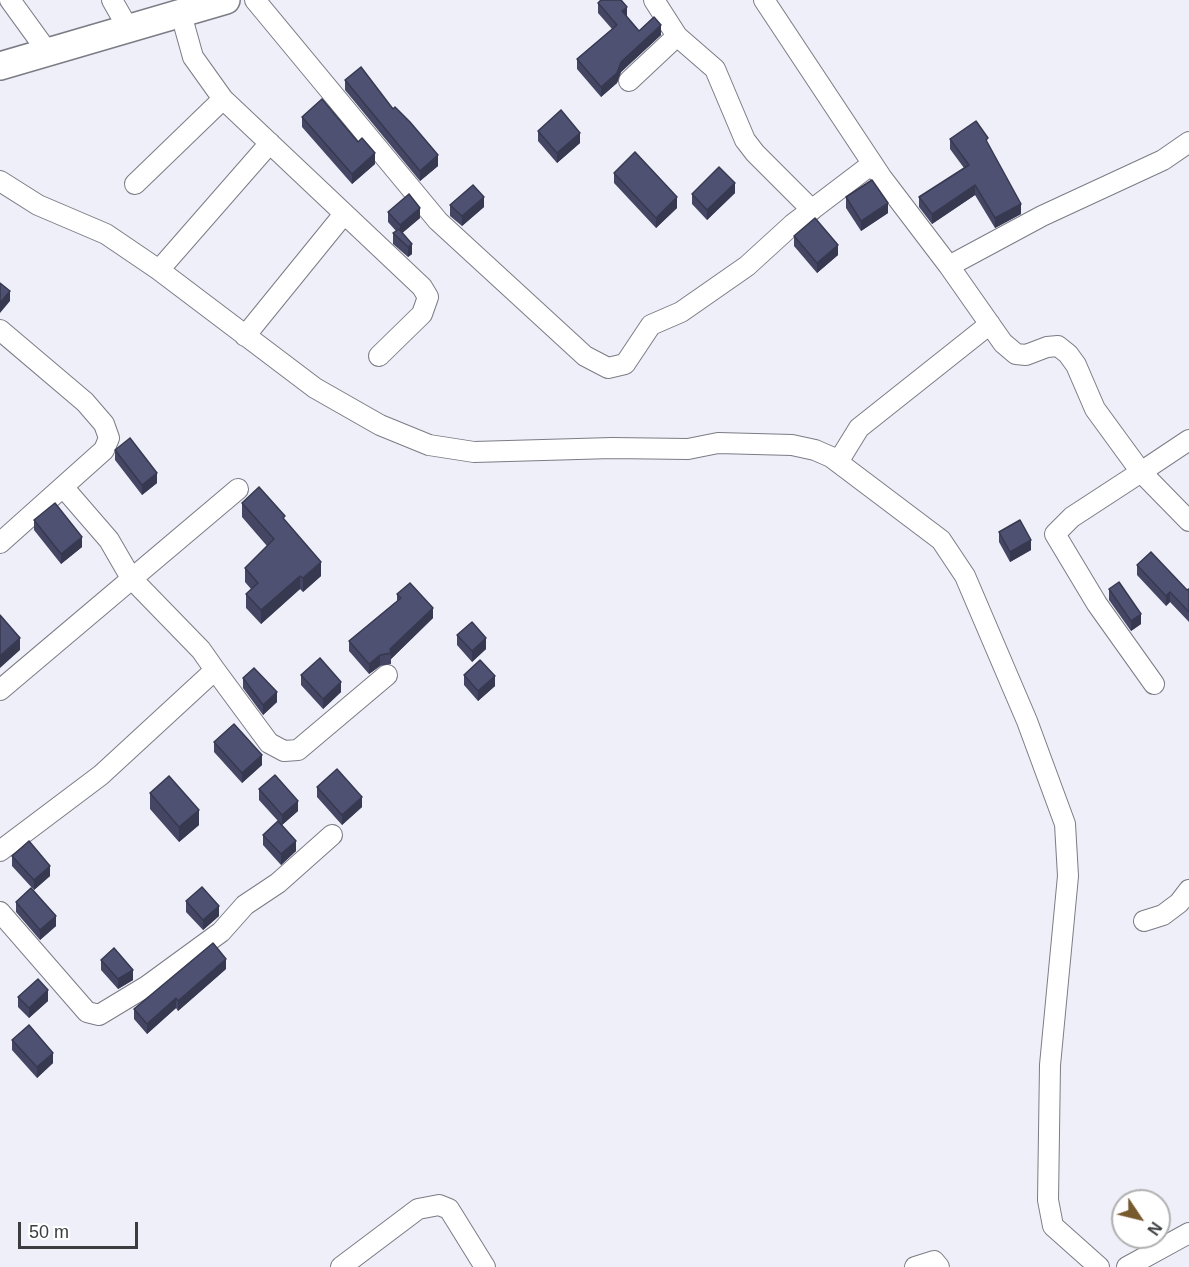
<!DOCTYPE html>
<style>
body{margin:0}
#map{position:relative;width:1189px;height:1267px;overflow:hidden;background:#eeeff9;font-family:Helvetica,sans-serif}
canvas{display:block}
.north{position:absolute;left:1111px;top:1189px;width:60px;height:60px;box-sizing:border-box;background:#fff;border:2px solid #b1b1b2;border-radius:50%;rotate:125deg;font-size:16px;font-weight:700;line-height:24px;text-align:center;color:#3b3c3f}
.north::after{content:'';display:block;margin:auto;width:21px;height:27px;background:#775a2e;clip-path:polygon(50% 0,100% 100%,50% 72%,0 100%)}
.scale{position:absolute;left:18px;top:1222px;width:120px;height:27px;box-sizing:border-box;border:3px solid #3b3c3f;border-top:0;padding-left:8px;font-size:18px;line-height:21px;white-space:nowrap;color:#3b3c3f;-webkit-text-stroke:4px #fff;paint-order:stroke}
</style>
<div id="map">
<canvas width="1189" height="1267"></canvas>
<div class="north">N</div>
<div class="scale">50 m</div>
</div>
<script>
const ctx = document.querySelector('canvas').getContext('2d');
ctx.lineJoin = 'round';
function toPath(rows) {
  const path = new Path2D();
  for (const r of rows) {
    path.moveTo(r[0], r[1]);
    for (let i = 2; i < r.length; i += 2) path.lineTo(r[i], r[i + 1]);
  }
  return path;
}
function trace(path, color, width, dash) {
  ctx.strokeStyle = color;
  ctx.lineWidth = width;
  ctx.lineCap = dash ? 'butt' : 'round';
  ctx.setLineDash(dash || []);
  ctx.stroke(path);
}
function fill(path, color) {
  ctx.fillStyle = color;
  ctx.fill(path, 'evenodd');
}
const minor = toPath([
 [10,0,47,51],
 [112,0,128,28],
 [255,0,438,221,585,356,608,368,625,364,651,325,681,312,747,266,793,224,872,164],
 [654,0,677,36,715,69,745,140,755,153,812,210],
 [764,0,882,178,949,266,1003,343,1016,354,1026,355,1047,347,1058,346,1068,354,1076,365,1095,409,1141,472,1189,440],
 [181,14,193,57,223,99,422,287,428,297,422,314,379,356],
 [629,81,677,36],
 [0,181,38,205,106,234,159,270,315,388,380,425,429,445,474,452,612,448,688,449,718,443,792,445,815,450,831,457,941,540,965,576,1027,721,1065,824,1068,876,1050,1065,1048,1200,1053,1226,1099,1267],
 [135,184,223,99],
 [949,266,1042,216,1163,160,1189,142],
 [159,270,270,143],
 [0,330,85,402,104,424,109,438,104,450,0,543],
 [245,336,344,214],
 [838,462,859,428,990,324],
 [215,670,269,743,284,751,298,750,387,675],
 [1154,684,1097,604,1055,534,1072,517,1141,472,1189,521],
 [0,690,238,489],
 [0,851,101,775,215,670,201,650,131,578,109,540,64,488],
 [0,912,87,1012,99,1015,147,986,221,932,245,905,278,883,332,835],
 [1144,921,1163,915,1179,903,1189,890],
 [341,1267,418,1209,439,1205,449,1209,485,1267],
 [915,1267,934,1261,939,1267],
 [1127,1267,1189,1233]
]);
const secondary = toPath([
 [0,66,226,0]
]);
trace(minor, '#7b7c85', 22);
trace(secondary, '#7b7c85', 30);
trace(minor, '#fff', 20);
trace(secondary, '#fff', 27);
fill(toPath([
 [598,3,627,17,639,31,661,35,621,72,617,83,601,97,577,69,577,59,612,29,598,13],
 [345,80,393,109,438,166,420,181,345,90],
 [302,117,375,164,352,184,302,127],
 [538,131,580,143,557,163,538,141],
 [950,139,988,144,1021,214,995,228,975,195,932,224,919,207,919,197,964,168,950,149],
 [614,173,677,208,656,228,614,183],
 [735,193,707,220,692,204,692,194],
 [846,197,888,213,861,231,846,208],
 [450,205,484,207,462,226,450,216],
 [388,212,420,218,402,233,412,254,408,257,393,244,393,233,396,231,388,222],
 [794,236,838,255,817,273,794,246],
 [115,450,157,483,142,495,115,460],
 [242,503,285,521,321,576,303,592,300,589,261,624,246,608,246,594,251,589,245,582,245,568,267,546,242,517],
 [34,520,82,547,61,564,34,530],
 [999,532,1031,550,1010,562,999,542],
 [1137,565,1187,590,1189,589,1189,622,1170,602,1166,606,1137,575],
 [1109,589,1141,624,1131,631,1109,600],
 [397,594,433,618,391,659,391,664,380,666,369,674,349,651,349,641,397,601],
 [457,635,486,649,472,662,457,645],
 [301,675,341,692,323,709,301,685],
 [464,675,495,686,478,701,464,685],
 [243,678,277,702,263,715,243,688],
 [214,742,262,765,242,783,214,752],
 [317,787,362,807,342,825,317,797],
 [259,789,298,811,282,825,296,851,281,865,263,845,263,835,278,821,259,800],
 [150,793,199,825,179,842,150,809],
 [12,856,50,876,34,890,12,866],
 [186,901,219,916,203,930,186,912],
 [16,902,56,926,40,940,16,912],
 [101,960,133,980,118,989,101,970],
 [226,969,178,1011,176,1008,147,1034,134,1019,134,1009],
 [18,997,48,1001,29,1018,18,1007],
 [12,1040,53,1063,37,1078,12,1050]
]), '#444663');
fill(toPath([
 [627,7,627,17,622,11],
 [661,25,661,35,621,72,617,83,601,97,601,87,621,62],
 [580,133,580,143,557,163,557,153],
 [375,153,375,164,352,184,352,174],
 [438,155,438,166,420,181,420,171],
 [735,183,735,193,707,220,707,210],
 [975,185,975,195,932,224,932,214],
 [484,197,484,207,462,226,462,216],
 [677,197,677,208,656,228,656,218],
 [888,203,888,213,861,231,861,221],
 [1021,204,1021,214,995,228,995,218],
 [420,208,420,218,400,235,400,225],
 [412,244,412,254,408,257,408,247],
 [838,245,838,255,817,273,817,263],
 [10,291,10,301,0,313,0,303],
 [157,473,157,483,142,495,142,485],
 [82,537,82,547,61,564,61,554],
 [1031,540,1031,550,1010,562,1010,552],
 [321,562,321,576,303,592,303,578],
 [300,576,300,589,261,624,261,610],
 [1170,592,1170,602,1166,606,1166,596],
 [433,608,433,618,391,659,390,649],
 [1141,614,1141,624,1131,631,1131,621],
 [20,638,20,650,0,668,0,656],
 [486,638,486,649,472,662,472,651],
 [380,655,380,666,369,674,369,664],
 [495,676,495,686,478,701,478,691],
 [341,682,341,692,323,709,323,699],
 [277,692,277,702,263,715,263,705],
 [262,755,262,765,242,783,242,773],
 [362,797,362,807,342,825,342,815],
 [298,801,298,811,282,825,282,815],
 [199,810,199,825,179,842,179,827],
 [296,841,296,851,281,865,281,854],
 [50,866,50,876,34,890,34,880],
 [219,906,219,916,203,930,203,920],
 [56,916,56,926,40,940,40,930],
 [226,959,226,969,178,1011,178,1001],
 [133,970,133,980,118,989,118,979],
 [48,990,48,1001,29,1018,29,1008],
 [176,998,176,1008,147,1034,147,1024],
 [53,1053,53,1063,37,1078,37,1067]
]), '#373950');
const building = toPath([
 [601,0,621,0,627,7,622,11,639,31,654,17,661,25,621,62,617,73,601,87,577,59,617,25,598,3,601,0],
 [361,67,393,109,395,107,410,122,438,155,420,171,345,80,361,67],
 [322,99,358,142,362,138,375,153,352,174,302,117,322,99],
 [561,110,580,133,557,153,538,131,561,110],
 [976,121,988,138,986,140,1021,204,995,218,975,185,932,214,919,197,969,165,950,139,976,121],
 [635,152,677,197,656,218,614,173,635,152],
 [719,167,735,183,707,210,692,194,719,167],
 [872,180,888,203,861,221,846,197,872,180],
 [473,185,484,197,462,216,450,205,473,185],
 [409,194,420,208,400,225,388,212,409,194],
 [815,218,838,245,817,263,794,236,815,218],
 [399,229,412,244,408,247,393,233,399,229],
 [0,283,10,291,0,303,0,283],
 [130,438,157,473,142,485,115,450,130,438],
 [259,487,285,516,283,518,321,562,303,578,300,576,261,610,246,594,258,583,245,568,274,539,242,503,259,487],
 [55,503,82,537,61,554,34,520,55,503],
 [1020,520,1031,540,1010,552,999,532,1020,520],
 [1151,552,1187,590,1189,589,1189,612,1170,592,1166,596,1137,565,1151,552],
 [1119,582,1141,614,1131,621,1109,589,1119,582],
 [410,583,433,608,390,649,391,653,380,655,369,664,349,641,401,598,397,594,410,583],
 [0,615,20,638,0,656,0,615],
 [472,622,486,638,472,651,457,635,472,622],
 [320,658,341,682,323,699,301,675,320,658],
 [480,660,495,676,478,691,464,675,480,660],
 [254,668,277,692,263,705,243,678,254,668],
 [234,724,262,755,242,773,214,742,234,724],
 [337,769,362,797,342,815,317,787,337,769],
 [275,775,298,801,282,815,259,789,275,775],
 [169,776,199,810,179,827,150,793,169,776],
 [278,821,296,841,281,854,263,835,278,821],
 [29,841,50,866,34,880,12,856,29,841],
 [202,887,219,906,203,920,186,901,202,887],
 [31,888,56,916,40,930,16,902,31,888],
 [213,943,226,959,178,1001,176,998,147,1024,134,1009,213,943],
 [114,948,133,970,118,979,101,960,114,948],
 [38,979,48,990,29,1008,18,997,38,979],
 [29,1025,53,1053,37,1067,12,1040,29,1025]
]);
fill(building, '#4f5173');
trace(building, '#373950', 1.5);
</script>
